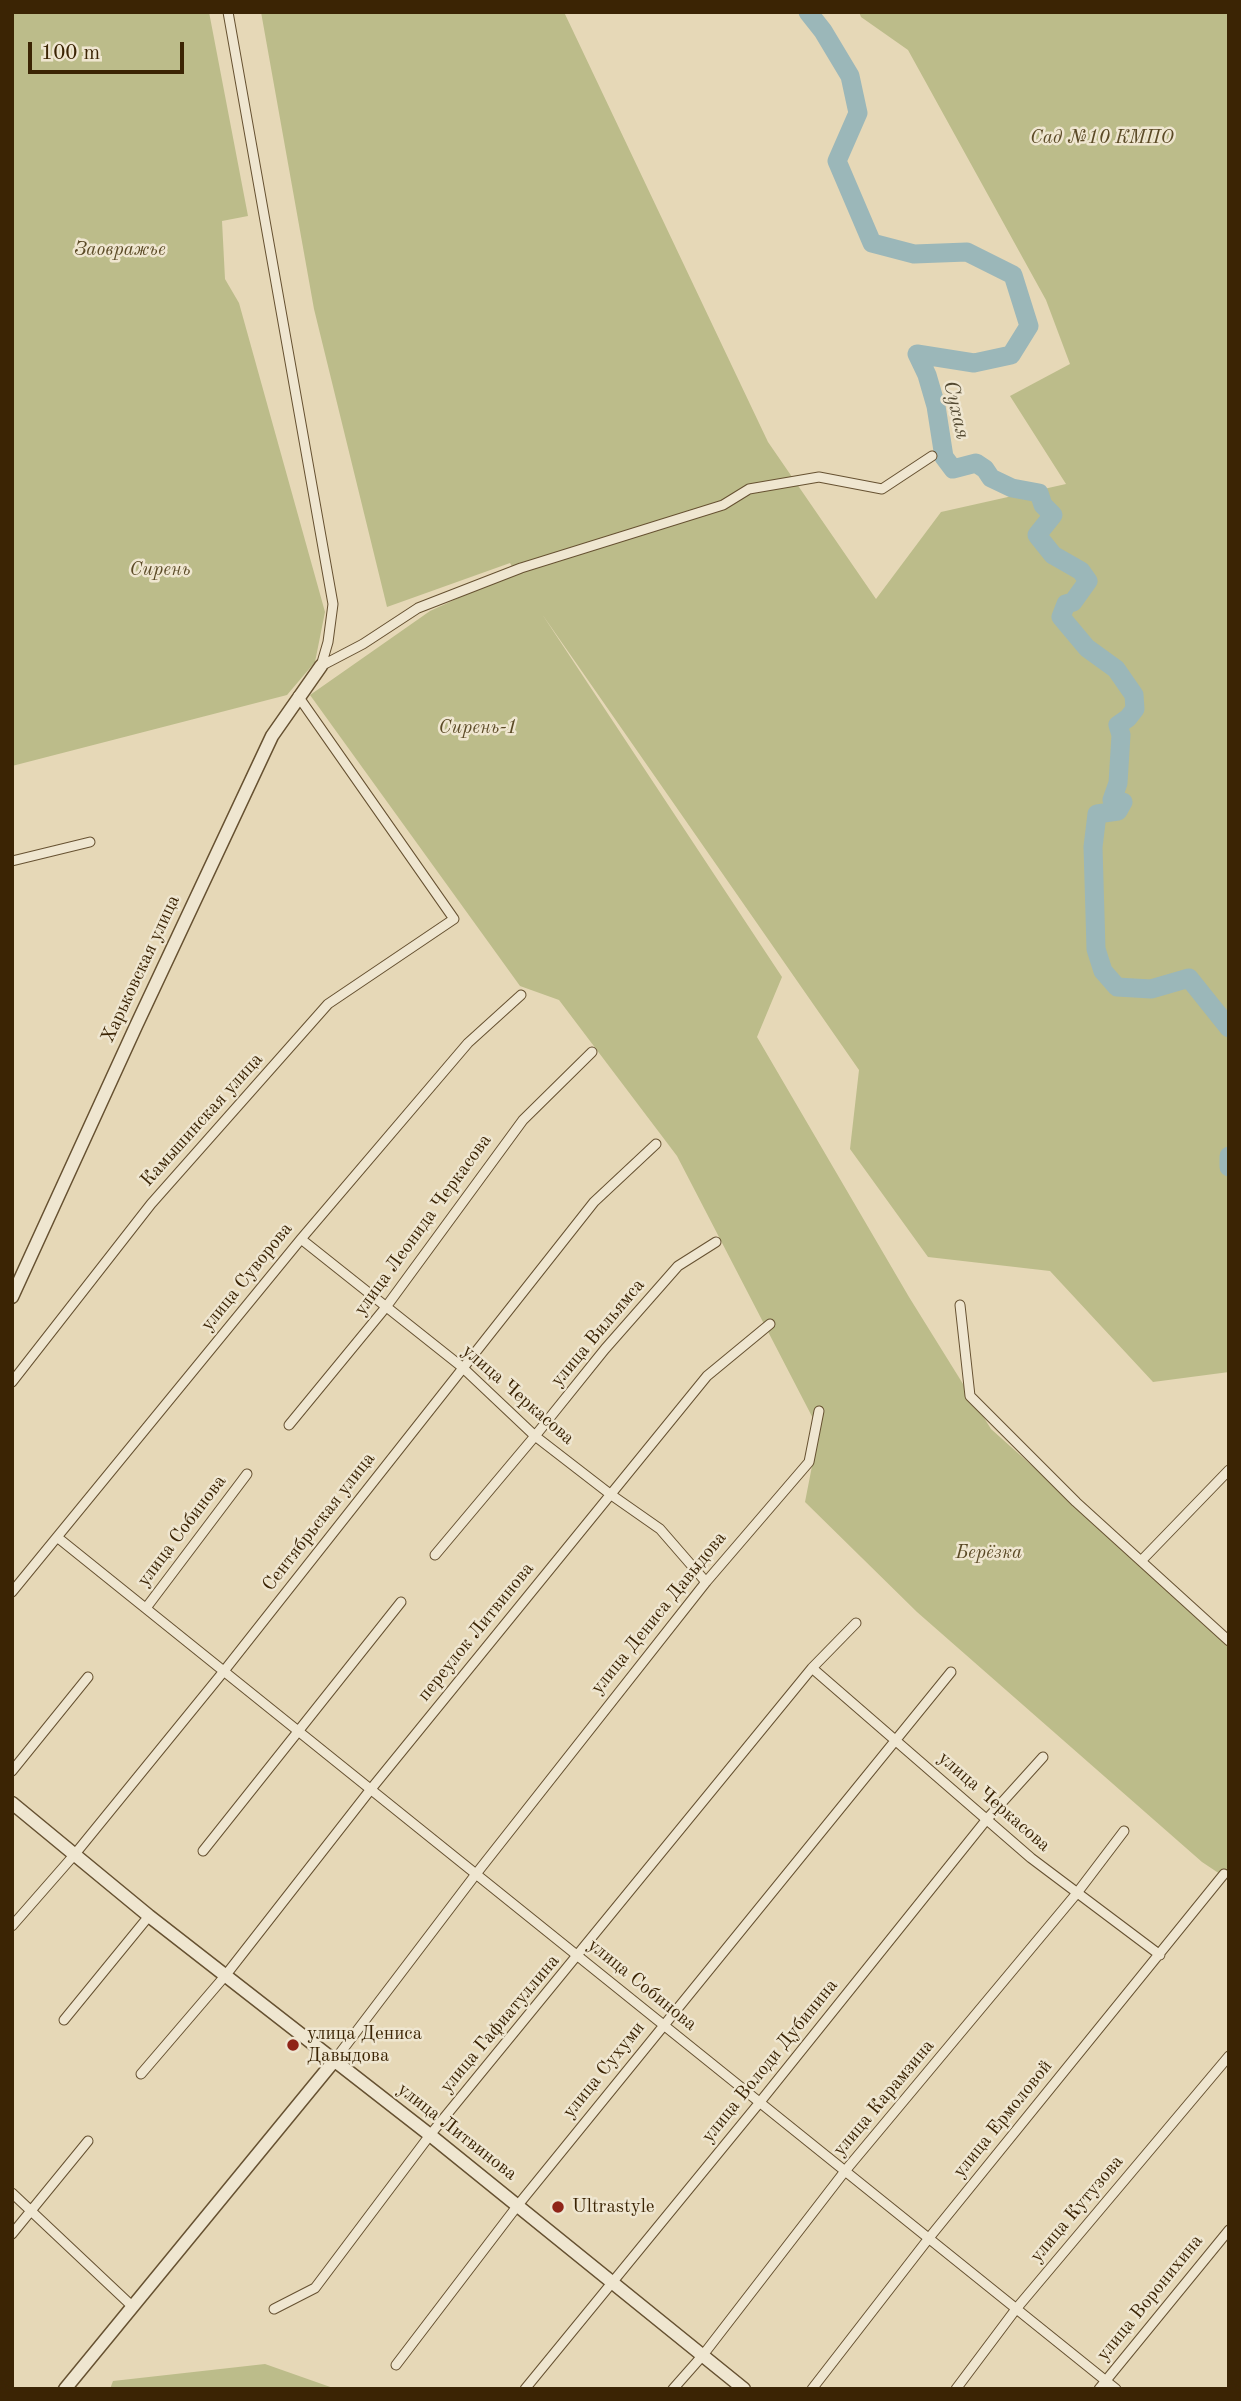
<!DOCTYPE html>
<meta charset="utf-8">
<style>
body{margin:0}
#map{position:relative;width:1241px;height:2401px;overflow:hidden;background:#e6d8b7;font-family:"Old Standard TT",serif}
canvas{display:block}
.frame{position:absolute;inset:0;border:14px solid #3b2404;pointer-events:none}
.scale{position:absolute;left:28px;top:42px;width:156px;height:32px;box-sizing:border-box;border:4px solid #3b2404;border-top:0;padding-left:9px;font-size:21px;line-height:24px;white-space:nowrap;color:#3b2404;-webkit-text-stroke:5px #efe6d0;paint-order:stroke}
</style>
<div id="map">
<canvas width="1241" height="2401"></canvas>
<div class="frame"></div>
<div class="scale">100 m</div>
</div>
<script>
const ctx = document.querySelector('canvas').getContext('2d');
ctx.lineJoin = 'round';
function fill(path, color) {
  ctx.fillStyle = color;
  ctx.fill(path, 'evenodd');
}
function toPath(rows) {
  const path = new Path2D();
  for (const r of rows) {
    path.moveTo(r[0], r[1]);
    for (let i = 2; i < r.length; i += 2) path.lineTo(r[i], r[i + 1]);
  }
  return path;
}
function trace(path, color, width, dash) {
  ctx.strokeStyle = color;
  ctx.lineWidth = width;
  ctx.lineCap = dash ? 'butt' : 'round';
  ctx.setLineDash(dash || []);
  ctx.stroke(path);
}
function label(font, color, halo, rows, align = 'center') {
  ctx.font = font + ' "Old Standard TT",serif';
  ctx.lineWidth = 5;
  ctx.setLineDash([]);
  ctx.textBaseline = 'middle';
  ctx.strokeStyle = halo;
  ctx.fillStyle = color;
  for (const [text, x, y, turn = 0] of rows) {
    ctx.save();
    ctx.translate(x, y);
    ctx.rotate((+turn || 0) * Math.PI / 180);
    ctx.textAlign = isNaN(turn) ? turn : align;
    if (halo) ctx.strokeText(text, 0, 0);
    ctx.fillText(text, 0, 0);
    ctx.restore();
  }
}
fill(toPath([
 [12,12,209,12,248,216,222,221,225,279,239,303,325,612,315,662,287,695,12,766],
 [261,12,564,12,768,442,876,599,941,512,1066,484,1010,396,1070,364,1046,300,908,50,861,17,859,12,1229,12,1229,1372,1153,1382,1050,1271,928,1257,850,1149,859,1070,542,614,782,977,757,1037,909,1297,991,1429,1229,1642,1229,1880,1202,1862,917,1612,805,1502,819,1430,677,1156,559,1000,520,986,310,695,430,611,515,572,510,563,387,607,314,309],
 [265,2364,336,2389,110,2389,113,2381]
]), '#bcbc8a');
trace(toPath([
 [808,12,823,31,850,76,858,113,837,161,872,243,914,254,967,252,1013,275,1029,326,1011,355,974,363,917,354,927,375,936,406,944,457,953,469,976,463,985,469,991,478,1012,488,1039,493,1043,505,1053,515,1037,535,1053,555,1081,571,1088,581,1073,602,1066,604,1061,617,1087,648,1116,669,1134,695,1135,709,1128,718,1118,725,1121,735,1118,783,1112,800,1123,802,1118,811,1097,814,1093,847,1096,949,1103,971,1117,987,1151,989,1189,978,1229,1028],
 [1229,1156,1229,1167]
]), '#9bb7b9', 19);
const minor = toPath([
 [228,12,333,604,328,642,321,666],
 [321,666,363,644,418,608,521,568,723,505,749,489,819,477,882,489,932,456],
 [12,861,90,842],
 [301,1239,462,1367,535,1436,610,1494,660,1529,706,1582],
 [960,1305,970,1396,1076,1502,1229,1641],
 [12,1382,151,1204,328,1004,454,919,298,696],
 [289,1425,386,1307,523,1120,592,1052],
 [57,1537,1116,2389],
 [435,1555,535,1436,605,1349,678,1266,716,1242],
 [1141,1561,1229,1470],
 [12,1592,301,1239,468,1043,521,995],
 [146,1608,247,1474],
 [812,1668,1031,1858,1160,1955],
 [12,1771,88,1677],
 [203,1851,401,1602],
 [12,1926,75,1854,224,1671,594,1202,656,1144],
 [64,2020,149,1916],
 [334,2061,476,1874,706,1582,809,1462,819,1411],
 [141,2074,225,1976,371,1789,707,1376,770,1324],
 [12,2193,133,2307],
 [12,2234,88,2141],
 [274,2309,315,2288,430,2135,812,1668,856,1623],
 [396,2365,518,2205,951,1672],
 [525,2389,760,2102,987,1819,1043,1757],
 [673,2389,703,2355,845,2171,1077,1893,1124,1831],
 [812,2389,929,2238,1224,1874],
 [956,2389,1016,2309,1229,2056],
 [1099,2389,1229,2230]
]);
const tertiary = toPath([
 [12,1297,136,1026,272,736,321,666],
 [12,1803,149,1916,430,2135,744,2389],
 [65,2389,334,2061]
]);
trace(minor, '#665131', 11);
trace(tertiary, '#665131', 15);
trace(minor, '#efe6d0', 9);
trace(tertiary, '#efe6d0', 12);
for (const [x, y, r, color] of [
 [293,2045,7,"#8f2418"],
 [558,2207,7,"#8f2418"]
]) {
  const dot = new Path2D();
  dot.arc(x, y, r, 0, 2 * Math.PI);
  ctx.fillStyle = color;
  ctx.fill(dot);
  trace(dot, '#efe6d0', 2.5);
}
label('italic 19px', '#5b4a26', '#efe6d0', [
 ["Сад №10 КМПО",1102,138],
 ["Заовражье",120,250],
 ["Сирень",160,570],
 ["Сирень-1",478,728],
 ["Берёзка",989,1553]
]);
label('19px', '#3b2404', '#efe6d0', [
 ["Харьковская улица",141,969,-65],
 ["Камышинская улица",202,1120,-48],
 ["улица Леонида Черкасова",423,1225,-54],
 ["улица Суворова",247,1277,-51],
 ["улица Вильямса",598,1333,-50],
 ["улица Черкасова",518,1395,41],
 ["Сентябрьская улица",319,1522,-52],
 ["улица Собинова",182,1531,-53],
 ["улица Дениса Давыдова",659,1613,-51],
 ["переулок Литвинова",476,1632,-51],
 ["улица Черкасова",994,1802,41],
 ["улица Собинова",642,1985,39],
 ["улица Гафиатуллина",500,2024,-50],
 ["улица Володи Дубинина",770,2061,-51],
 ["улица Сухуми",604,2070,-51],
 ["улица Карамзина",884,2098,-50],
 ["улица Ермоловой",1003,2119,-51],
 ["улица Литвинова",457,2132,38],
 ["улица Кутузова",1077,2209,-50],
 ["улица Воронихина",1150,2298,-51]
]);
label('19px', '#3b2404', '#efe6d0', [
 ["улица Дениса",307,2034],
 ["Давыдова",307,2056],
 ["Ultrastyle",572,2207]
], 'left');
label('italic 21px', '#534931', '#efe6d0', [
 ["Сухая",956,410,77]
]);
</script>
